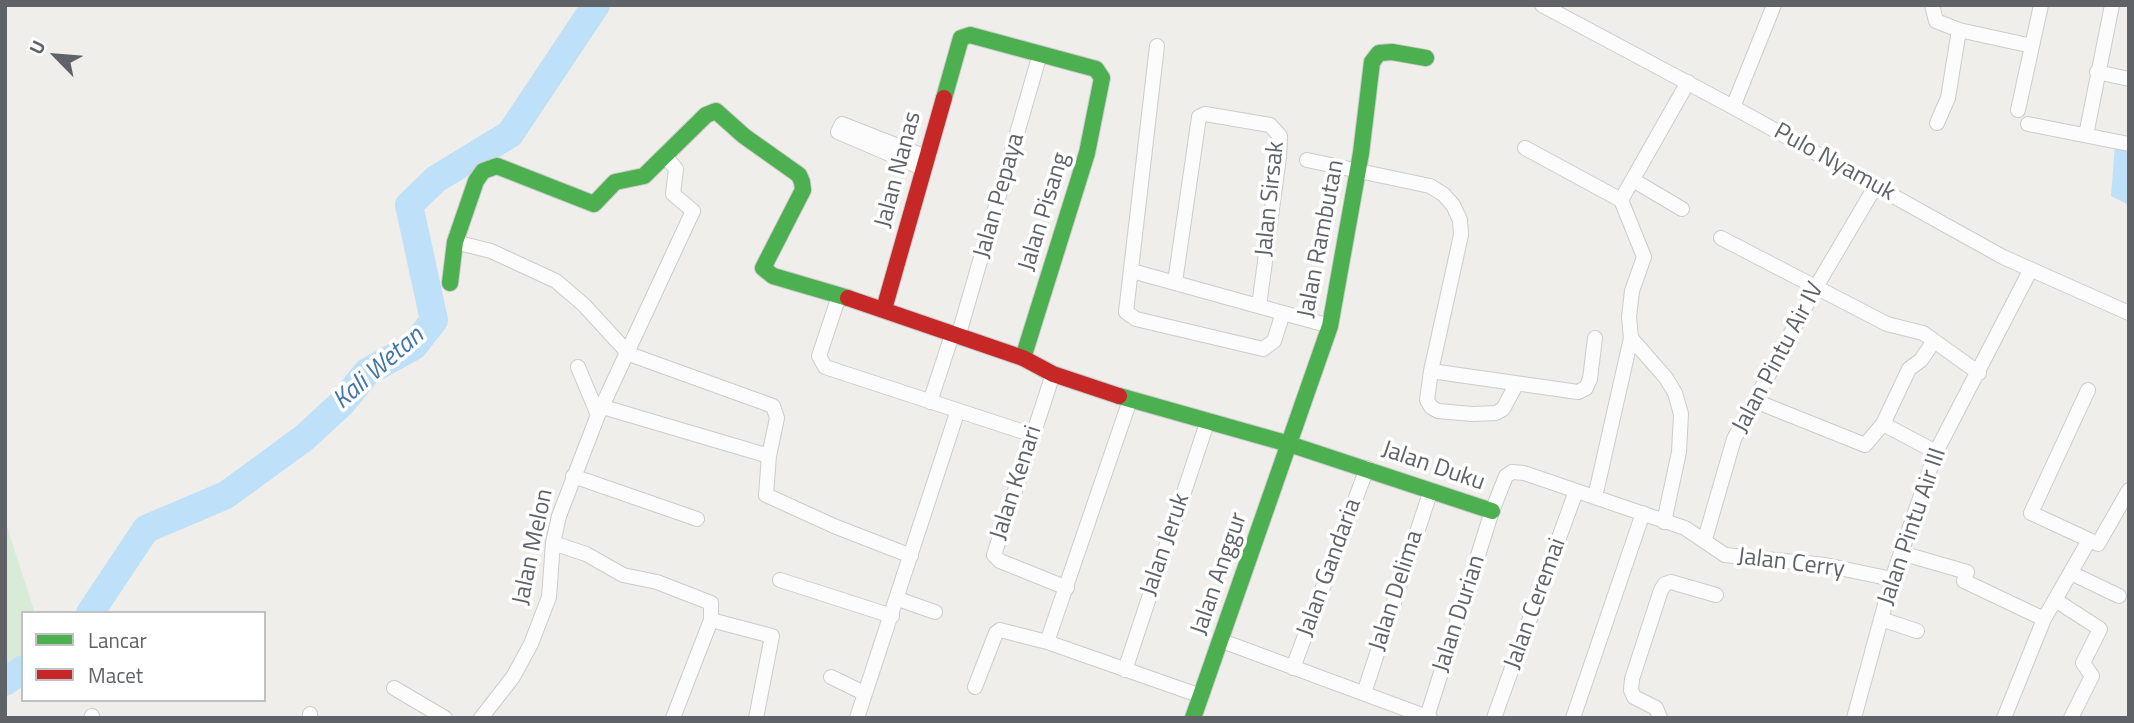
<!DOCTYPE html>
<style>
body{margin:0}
#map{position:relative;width:2134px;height:723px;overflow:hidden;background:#efeeea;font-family:"Titillium Web",sans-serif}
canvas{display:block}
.frame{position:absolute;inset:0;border:7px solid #5f6368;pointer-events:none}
.legend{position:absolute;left:21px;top:611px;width:245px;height:91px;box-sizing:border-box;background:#fff;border:2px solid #bfc1c3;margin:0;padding:9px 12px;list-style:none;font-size:21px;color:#5f6368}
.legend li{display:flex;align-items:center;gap:14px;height:35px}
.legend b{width:35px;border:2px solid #bfc1c3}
.north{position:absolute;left:21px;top:21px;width:70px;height:70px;-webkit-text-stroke:5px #fff;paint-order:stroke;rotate:295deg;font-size:19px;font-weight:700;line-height:28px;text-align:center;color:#5f6368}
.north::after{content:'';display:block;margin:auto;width:24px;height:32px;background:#5f6368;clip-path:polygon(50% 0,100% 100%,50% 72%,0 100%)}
</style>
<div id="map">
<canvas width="2134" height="723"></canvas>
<div class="frame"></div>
<ul class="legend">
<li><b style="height:9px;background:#4caf50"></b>Lancar</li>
<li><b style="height:9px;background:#c62828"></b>Macet</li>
</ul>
<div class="north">U</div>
</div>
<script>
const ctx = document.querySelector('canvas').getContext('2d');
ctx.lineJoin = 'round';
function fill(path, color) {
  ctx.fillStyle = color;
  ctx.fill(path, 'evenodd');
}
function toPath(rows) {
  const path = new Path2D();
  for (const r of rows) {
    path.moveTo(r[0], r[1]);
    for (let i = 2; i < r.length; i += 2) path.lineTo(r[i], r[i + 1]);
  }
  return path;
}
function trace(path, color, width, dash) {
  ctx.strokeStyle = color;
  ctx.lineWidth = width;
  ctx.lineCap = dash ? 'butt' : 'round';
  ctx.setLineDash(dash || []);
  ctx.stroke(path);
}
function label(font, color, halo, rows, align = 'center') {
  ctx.font = font + ' "Titillium Web",sans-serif';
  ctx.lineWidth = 7;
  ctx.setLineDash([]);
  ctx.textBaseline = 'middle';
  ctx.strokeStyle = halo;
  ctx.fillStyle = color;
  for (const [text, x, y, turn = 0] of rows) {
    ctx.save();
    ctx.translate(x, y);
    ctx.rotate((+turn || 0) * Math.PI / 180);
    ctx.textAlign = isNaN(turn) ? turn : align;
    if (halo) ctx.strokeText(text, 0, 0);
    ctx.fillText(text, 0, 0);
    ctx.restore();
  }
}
fill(toPath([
 [5,521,35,613,23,613,23,659,5,667]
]), '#d8ebd6');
fill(toPath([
 [2115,145,2129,148,2129,205,2111,196]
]), '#bfe0f9');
trace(toPath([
 [90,613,146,529,226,495,304,438,342,403,367,372,414,346,434,320,409,205,436,179,510,134,596,5],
 [5,682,23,669]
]), '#bfe0f9', 28);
const street = toPath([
 [1542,5,1733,107,2003,257,2129,313],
 [1932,5,1936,21,1959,30,2032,46],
 [1157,46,1126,312,1136,319,1263,349,1274,341,1283,313],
 [2097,72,2129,79],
 [1733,107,1774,5],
 [2018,110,2041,5],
 [1937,123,1948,98,1959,30],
 [2028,124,2129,144],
 [2086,135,2112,5],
 [1525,148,1621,200],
 [1307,160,1430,186,1443,194,1453,205,1460,220,1461,235,1431,371,1427,400,1431,407,1438,411,1472,414,1496,413,1503,409,1516,385],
 [922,168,838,132,842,124,926,157],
 [1633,180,1682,209],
 [1721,238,1887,324,1923,333,1979,373],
 [455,242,491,251,556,281,584,305,629,354,773,406,777,418,769,456,766,495,834,526,911,556],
 [1132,271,1330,326],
 [1175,282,1199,117,1205,114,1270,125,1280,136,1279,157,1259,306],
 [839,296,819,356,825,367,1033,435],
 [958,337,1040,54],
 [1631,338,1666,378,1675,393,1681,414,1679,452,1664,522],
 [1431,371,1578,392,1586,388,1590,379,1595,338],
 [1053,374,994,555,1000,561,1067,588],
 [2088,390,2031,513,2098,544,2129,490],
 [1755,401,1865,445,1883,424,1909,369,1921,360,1934,341],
 [930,402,952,335],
 [603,407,769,456],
 [598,415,693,211,673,194,676,169,666,157],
 [1883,424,1936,452],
 [573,476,697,519],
 [1595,497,1631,338,1629,317,1632,291,1644,257,1621,200,1688,82],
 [1705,539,1734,439,1816,287,1875,187],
 [553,543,586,554,623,575,657,582,711,603,711,620,673,718],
 [1901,553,1967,572,1964,581,2044,619],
 [2071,573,2119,596],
 [780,580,892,616],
 [898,599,935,612],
 [2057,601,2100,629,2083,663,2092,676,2071,718],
 [1881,619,1917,631],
 [711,620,772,636,756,718],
 [1222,641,1430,718],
 [1047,642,1130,400],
 [1293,668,1367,468],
 [1125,670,1208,420],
 [831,677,864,693],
 [975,687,996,633,1000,630,1047,642,1201,696],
 [394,688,445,718],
 [1364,693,1431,490],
 [1427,717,1492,511,1506,476,1512,472,1524,473,1685,528,1725,555,1825,565,1892,579],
 [91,718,92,716],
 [310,718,310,714],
 [481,718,513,677,531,644,549,597,553,543,559,516,598,415,578,367],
 [857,718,957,413],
 [1494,718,1576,491],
 [1573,718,1643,513],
 [1660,718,1656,708,1634,697,1631,690,1632,679,1661,590,1665,584,1671,582,1716,595],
 [1854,718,1892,579,1936,452,2031,269],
 [2004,718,2044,619,2088,542]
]);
const fast = toPath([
 [944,98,961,38,970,35,1096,69,1102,78,1087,153,1023,358],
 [450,283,455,242,476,181,483,171,497,166,594,204,615,182,644,176,706,115,716,111,744,136,799,175,802,182,803,190,763,268,773,276,848,298],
 [1119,396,1289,444,1492,511],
 [1193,718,1330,326,1361,153,1372,62,1379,53,1392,52,1426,58]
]);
const jam = toPath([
 [848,298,1023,358,1053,374,1119,396],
 [884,309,944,98]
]);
trace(street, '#cbcccc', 16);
trace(fast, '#cacacb', 18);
trace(jam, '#cacacb', 18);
trace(street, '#fdfcfc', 14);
trace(fast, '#4caf50', 16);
trace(jam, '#c62828', 16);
label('24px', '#5f6368', '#fff', [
 ["Pulo Nyamuk",1834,163,29],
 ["Jalan Nanas",899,170,-75],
 ["Jalan Pepaya",1000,196,-74],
 ["Jalan Sirsak",1271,199,-84],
 ["Jalan Pisang",1045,212,-73],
 ["Jalan Rambutan",1322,239,-79],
 ["Jalan Pintu Air IV",1779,358,-62],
 ["Jalan Duku",1433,467,19],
 ["Jalan Kenari",1017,483,-72],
 ["Jalan Pintu Air III",1913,527,-71],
 ["Jalan Jeruk",1166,545,-71],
 ["Jalan Melon",534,547,-78],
 ["Jalan Cerry",1791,564,7],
 ["Jalan Gandaria",1330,568,-70],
 ["Jalan Anggur",1220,574,-71],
 ["Jalan Delima",1397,591,-72],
 ["Jalan Ceremai",1536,604,-70],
 ["Jalan Durian",1460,614,-72]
]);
label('italic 26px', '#4174aa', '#fff', [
 ["Kali Wetan",379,369,-41]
]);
</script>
